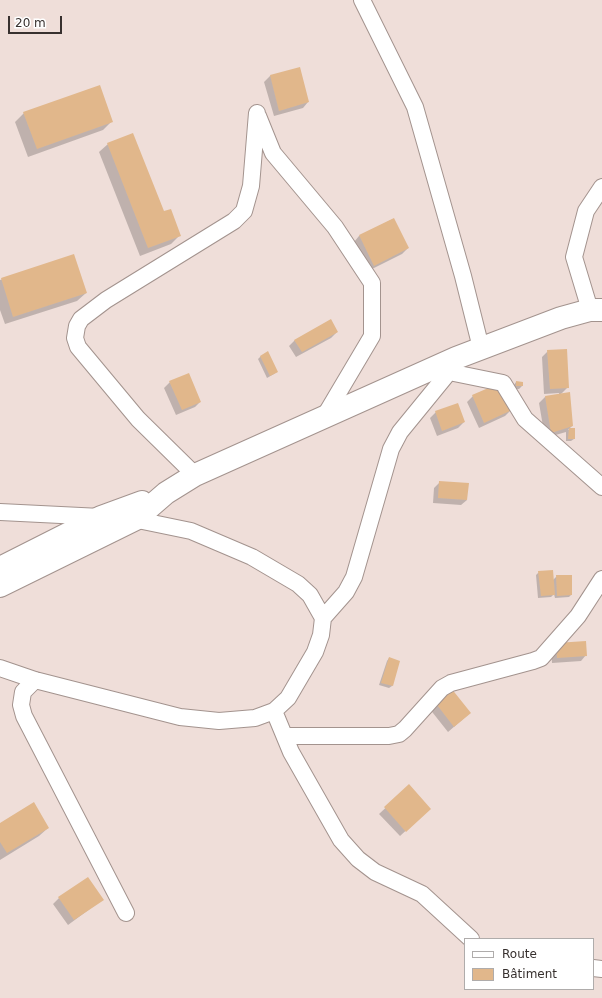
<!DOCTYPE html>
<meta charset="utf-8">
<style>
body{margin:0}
#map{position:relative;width:602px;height:998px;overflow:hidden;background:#efded9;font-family:"DejaVu Sans",sans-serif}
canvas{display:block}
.legend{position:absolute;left:464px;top:938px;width:130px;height:52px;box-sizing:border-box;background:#fff;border:1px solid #afacab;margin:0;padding:5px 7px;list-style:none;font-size:12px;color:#37302e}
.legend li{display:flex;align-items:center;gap:8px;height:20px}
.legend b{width:20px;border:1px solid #afacab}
.scale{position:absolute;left:8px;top:16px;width:54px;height:18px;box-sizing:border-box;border:2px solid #37302e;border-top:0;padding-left:5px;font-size:12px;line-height:14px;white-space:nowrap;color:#37302e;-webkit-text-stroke:3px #fff;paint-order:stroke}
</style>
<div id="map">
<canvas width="602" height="998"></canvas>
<ul class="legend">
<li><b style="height:5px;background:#fff"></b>Route</li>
<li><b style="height:11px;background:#e1b78b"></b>Bâtiment</li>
</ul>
<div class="scale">20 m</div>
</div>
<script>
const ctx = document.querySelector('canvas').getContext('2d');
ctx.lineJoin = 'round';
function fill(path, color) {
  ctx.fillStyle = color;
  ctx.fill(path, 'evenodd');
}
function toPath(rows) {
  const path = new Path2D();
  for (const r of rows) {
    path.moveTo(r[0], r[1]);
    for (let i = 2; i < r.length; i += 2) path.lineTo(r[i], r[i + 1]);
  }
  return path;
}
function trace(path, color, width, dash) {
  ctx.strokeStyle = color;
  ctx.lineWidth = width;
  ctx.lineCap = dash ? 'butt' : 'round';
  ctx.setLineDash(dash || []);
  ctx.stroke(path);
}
fill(toPath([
 [299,68,308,102,303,108,274,116,264,82,270,76],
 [24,113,112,121,103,130,28,157,15,122],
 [108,144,180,235,171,244,140,256,99,152],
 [393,219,408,248,402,254,368,271,354,242,359,236],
 [73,255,86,293,77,301,5,324,0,310,0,280],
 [337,332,331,338,296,357,289,346,295,340],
 [548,351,568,387,561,394,572,426,568,430,574,429,574,439,571,441,566,441,566,432,545,438,539,403,545,397,559,395,559,393,544,394,542,357],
 [261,356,277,372,274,374,267,378,258,359],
 [170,382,200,402,195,407,176,415,164,388],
 [516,382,522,386,519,389,514,389,514,385],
 [473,396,511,410,505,416,479,428,467,402],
 [436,412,464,422,458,428,437,436,430,418],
 [440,482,467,500,461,505,433,503,434,488],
 [539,572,553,580,557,576,571,595,569,597,555,598,554,594,551,597,538,598,536,575],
 [551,650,586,655,581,661,552,663],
 [389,658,392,686,389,688,379,685,387,661],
 [435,702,470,713,448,732,429,708],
 [409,786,424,814,400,836,379,814],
 [0,824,48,828,39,836,0,860],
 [59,898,102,900,68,925,53,904]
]), '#0003');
fill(toPath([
 [300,67,309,102,279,111,270,75],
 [100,85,113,122,37,149,23,112],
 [133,133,164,211,171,209,181,236,148,248,107,143],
 [394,218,409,248,374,266,359,235],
 [74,254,87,293,13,317,1,278],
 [331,319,338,332,302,352,294,340],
 [567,349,569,388,550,389,547,350],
 [268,351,278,372,270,376,260,356],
 [189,373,201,402,182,410,169,381],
 [516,381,523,382,523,386,516,386],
 [500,383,512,410,484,423,472,395],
 [570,392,573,426,551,433,545,396],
 [458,403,465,422,442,431,435,411],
 [569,428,575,428,575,439,568,439],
 [439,481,469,483,467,500,438,498],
 [553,570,555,595,541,596,538,571],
 [556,575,572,575,572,595,557,596],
 [586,641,587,656,557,658,556,643],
 [389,657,400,661,393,686,381,683],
 [451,688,471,713,454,727,434,701],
 [409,784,431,809,406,832,384,807],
 [34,802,49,828,7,853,0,842,0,823],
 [88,877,104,900,74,920,58,897]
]), '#e1b78b');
const minor = toPath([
 [362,0,415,107,463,276,481,348],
 [258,116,273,153,335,227,372,283,372,336,324,417],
 [590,310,574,257,586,211,602,187],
 [449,372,503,383,525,419,602,487],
 [195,475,138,419,78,347,75,338,77,326,81,319,106,300,234,221,244,211,251,186,257,113],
 [0,512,101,517],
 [323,618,346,592,354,577,391,449,400,432,449,372,456,358],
 [0,668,35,680,180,717,219,721,255,718,274,711,288,698,315,652,321,635,323,618,310,595,298,584,252,557,191,531,128,518],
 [35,680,23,692,21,705,24,716,126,913],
 [274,711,291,752,341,840,358,859,375,872,422,894,471,939],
 [285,736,389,736,399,734,405,729,442,688,451,683,533,661,541,658,578,616,602,579],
 [593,968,602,969]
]);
const primary = toPath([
 [0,568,101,517,142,502],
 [0,586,136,519,166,493,195,475,456,358,561,318,590,310,602,310]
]);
trace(minor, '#a3938e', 18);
trace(primary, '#a3938e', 24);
trace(minor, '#fff', 16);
trace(primary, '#fff', 22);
</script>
